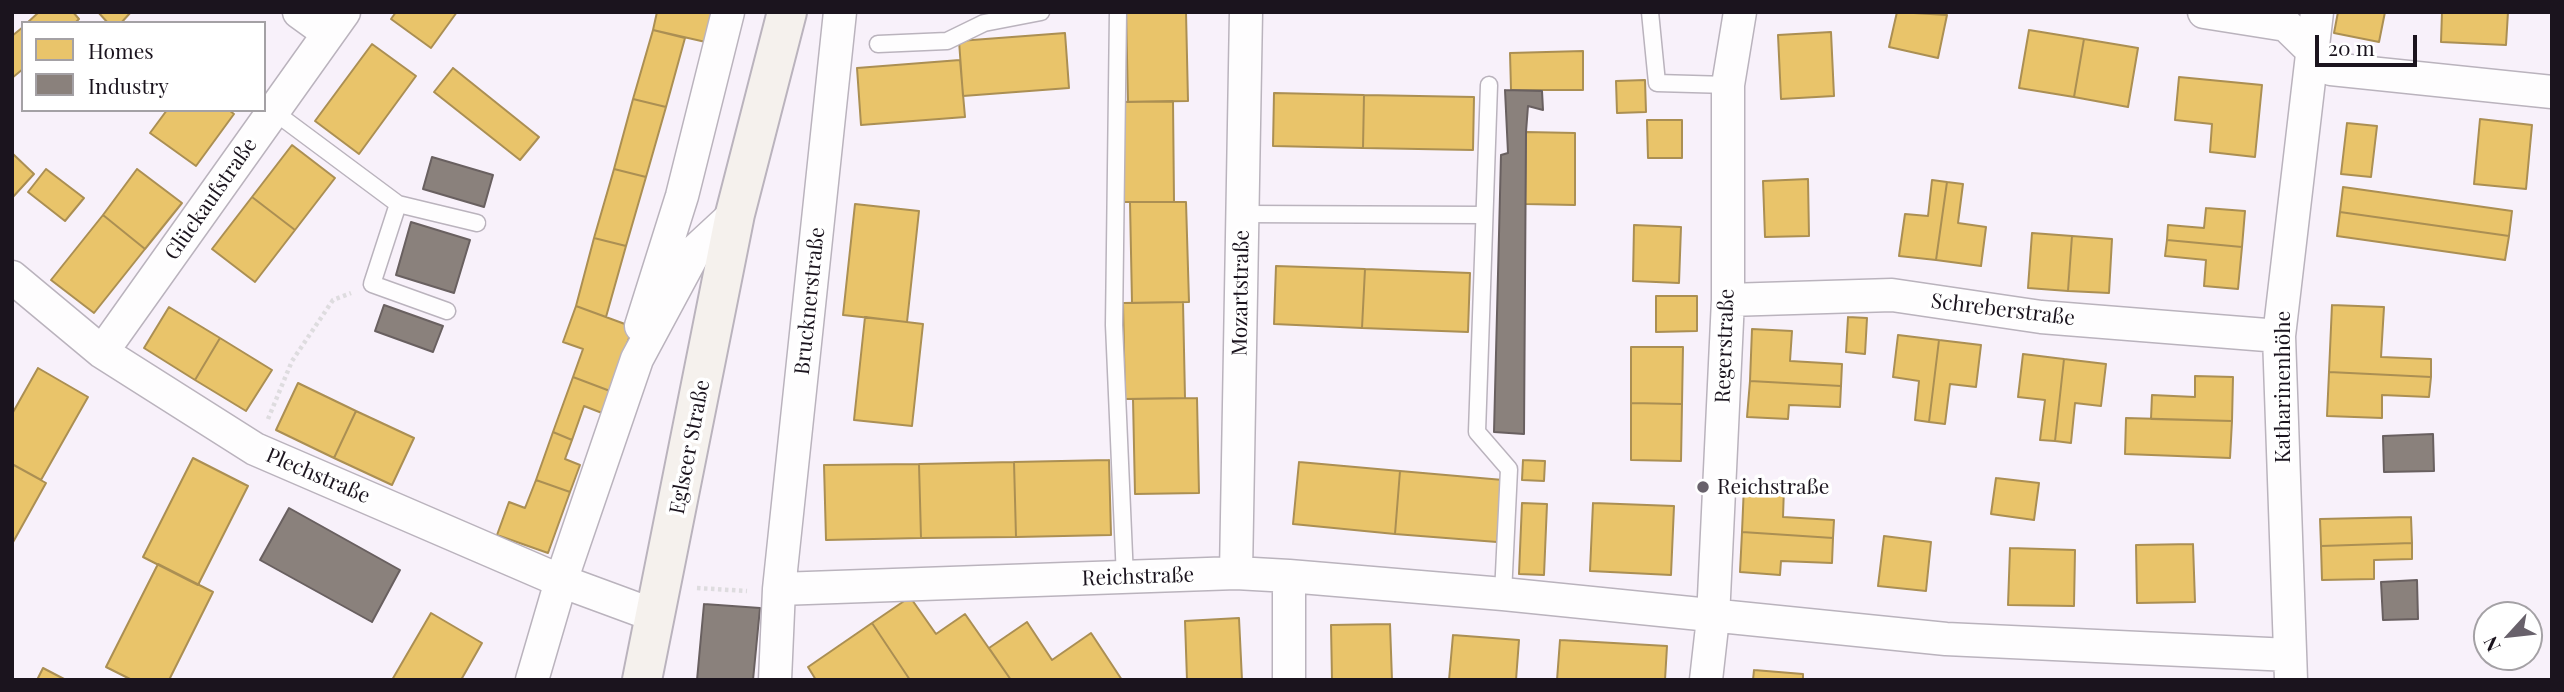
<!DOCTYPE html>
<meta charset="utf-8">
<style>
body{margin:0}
#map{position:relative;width:2564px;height:692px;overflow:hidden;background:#f8f1fa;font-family:"Playfair Display",serif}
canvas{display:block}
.frame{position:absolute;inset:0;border:14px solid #1b141e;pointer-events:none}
.legend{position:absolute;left:21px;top:21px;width:245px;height:91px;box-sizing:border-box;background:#fff;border:2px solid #a4a1a5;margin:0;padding:9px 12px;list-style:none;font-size:21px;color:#1b141e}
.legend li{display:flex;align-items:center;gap:14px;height:35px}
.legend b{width:35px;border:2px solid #a4a1a5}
.north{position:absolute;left:2473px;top:601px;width:70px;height:70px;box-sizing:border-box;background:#fff;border:2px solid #a4a1a5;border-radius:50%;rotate:243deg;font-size:19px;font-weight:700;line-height:28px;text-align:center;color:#1b141e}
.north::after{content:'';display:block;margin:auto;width:24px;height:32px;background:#68616b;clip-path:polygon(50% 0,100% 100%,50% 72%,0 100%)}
.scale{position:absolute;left:2315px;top:35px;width:102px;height:32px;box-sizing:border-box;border:4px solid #1b141e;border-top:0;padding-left:9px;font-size:21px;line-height:24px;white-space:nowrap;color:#1b141e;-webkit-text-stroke:5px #fff;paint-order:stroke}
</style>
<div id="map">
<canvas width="2564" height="692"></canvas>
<div class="frame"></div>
<ul class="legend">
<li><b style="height:19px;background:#e9c46a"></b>Homes</li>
<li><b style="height:19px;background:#8a817c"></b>Industry</li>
</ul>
<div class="north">N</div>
<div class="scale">20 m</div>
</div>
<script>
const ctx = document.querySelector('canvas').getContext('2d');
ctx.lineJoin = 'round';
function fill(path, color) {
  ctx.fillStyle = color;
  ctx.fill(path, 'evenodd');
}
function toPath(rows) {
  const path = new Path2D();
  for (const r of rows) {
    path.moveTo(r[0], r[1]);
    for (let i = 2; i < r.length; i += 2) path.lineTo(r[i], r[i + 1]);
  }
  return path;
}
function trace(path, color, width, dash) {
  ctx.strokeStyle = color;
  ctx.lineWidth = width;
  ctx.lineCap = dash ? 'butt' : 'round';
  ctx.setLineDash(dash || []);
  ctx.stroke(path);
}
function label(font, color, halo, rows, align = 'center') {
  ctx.font = font + ' "Playfair Display",serif';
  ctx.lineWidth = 7;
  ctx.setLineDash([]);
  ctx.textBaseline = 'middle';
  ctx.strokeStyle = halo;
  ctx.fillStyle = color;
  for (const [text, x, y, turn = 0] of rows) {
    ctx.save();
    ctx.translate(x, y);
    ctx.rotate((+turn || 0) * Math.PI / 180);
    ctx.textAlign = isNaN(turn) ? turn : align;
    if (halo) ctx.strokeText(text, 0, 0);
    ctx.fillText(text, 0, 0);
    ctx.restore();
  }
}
const homes = toPath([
 [39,12,73,12,79,19,75,23,27,23,39,12],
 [98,12,131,12,121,23,108,23,98,12],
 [396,12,457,12,431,48,391,19,396,12],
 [657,12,717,12,710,43,653,30,657,12],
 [1126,12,1186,12,1188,101,1128,102,1126,12],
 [1897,12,1947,15,1938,58,1889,47,1897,12],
 [2338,12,2385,12,2379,42,2334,33,2338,12],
 [2442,12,2508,12,2506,45,2441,42,2442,12],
 [23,27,23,69,12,78,12,36,23,27],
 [653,30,685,38,666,107,633,99,653,30],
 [2029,30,2084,39,2074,97,2019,88,2029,30],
 [1831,32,1834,96,1781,99,1778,35,1831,32],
 [1065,33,1069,88,963,96,959,41,1065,33],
 [2084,39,2138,48,2128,107,2074,97,2084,39],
 [372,44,416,76,359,154,315,121,372,44],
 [1583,51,1583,90,1511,90,1510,53,1583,51],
 [960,60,965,117,861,125,857,68,960,60],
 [453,68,539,137,520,160,434,92,453,68],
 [2179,77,2262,85,2255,157,2210,152,2212,124,2175,120,2179,77],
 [1645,80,1646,112,1617,113,1616,81,1645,80],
 [1274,93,1364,95,1363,148,1273,146,1274,93],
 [1364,95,1474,97,1473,150,1363,148,1364,95],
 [633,99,666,107,646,177,614,169,633,99],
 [1173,101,1174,202,1121,202,1119,102,1173,101],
 [167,110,229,110,234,114,196,166,150,133,167,110],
 [2480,119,2532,125,2526,189,2474,184,2480,119],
 [1647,120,1682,120,1682,158,1648,158,1647,120],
 [2347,123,2377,126,2371,177,2341,174,2347,123],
 [1526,132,1575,133,1575,205,1525,204,1526,132],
 [292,145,335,178,295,230,252,197,292,145],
 [12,153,34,174,12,198,12,153],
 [46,169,84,198,65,221,28,192,46,169],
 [137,169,182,203,145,249,103,215,137,169],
 [614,169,646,177,626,246,594,238,614,169],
 [1808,179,1809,236,1765,237,1763,181,1808,179],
 [1932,180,1947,182,1936,260,1899,256,1905,214,1928,216,1932,180],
 [1947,182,1963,184,1958,223,1986,227,1981,266,1936,260,1947,182],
 [2343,187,2512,211,2509,236,2340,212,2343,187],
 [252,197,295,230,255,282,212,249,252,197],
 [1130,202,1186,202,1189,302,1132,303,1130,202],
 [855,204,919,211,907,322,843,315,855,204],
 [2206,208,2245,211,2242,247,2167,240,2168,225,2204,228,2206,208],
 [2340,212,2509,236,2505,260,2337,236,2340,212],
 [103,215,145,249,94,313,51,280,103,215],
 [1634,225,1681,227,1679,283,1633,281,1634,225],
 [2032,233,2072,236,2068,291,2028,288,2032,233],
 [2072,236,2112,239,2109,293,2068,291,2072,236],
 [594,238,626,246,606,317,576,306,594,238],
 [2167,240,2242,247,2238,289,2204,286,2206,260,2165,256,2167,240],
 [1276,266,1365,269,1362,328,1274,324,1276,266],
 [1365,269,1470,273,1468,332,1362,328,1365,269],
 [1656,296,1697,296,1697,331,1656,332,1656,296],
 [1183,302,1185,398,1125,399,1123,303,1183,302],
 [2332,305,2384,307,2381,357,2431,359,2431,377,2329,372,2332,305],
 [576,306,633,327,610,391,573,377,583,349,563,342,576,306],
 [169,307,220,338,195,380,144,348,169,307],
 [865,317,923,324,912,426,854,420,865,317],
 [1848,317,1867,318,1865,354,1846,352,1848,317],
 [1752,329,1792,331,1790,361,1842,364,1841,386,1750,381,1752,329],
 [1898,335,1939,340,1929,422,1915,420,1919,381,1893,377,1898,335],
 [220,338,272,370,246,411,195,380,220,338],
 [1939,340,1981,345,1976,387,1950,384,1945,424,1929,422,1939,340],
 [1631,347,1683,347,1682,404,1631,403,1631,347],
 [2023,354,2064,359,2055,441,2040,440,2045,400,2018,397,2023,354],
 [2064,359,2106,364,2101,406,2075,403,2071,443,2055,441,2064,359],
 [38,368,88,397,41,480,12,464,12,414,38,368],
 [2329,372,2431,377,2429,397,2382,395,2382,418,2327,416,2329,372],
 [2195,376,2233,377,2232,421,2151,419,2152,395,2195,397,2195,376],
 [573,377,610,391,602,413,584,406,572,440,553,432,573,377],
 [1750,381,1841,386,1840,407,1789,405,1788,419,1747,417,1750,381],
 [298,383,356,411,334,458,276,430,298,383],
 [1197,398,1199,493,1135,494,1133,399,1197,398],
 [1631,403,1682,404,1681,461,1631,460,1631,403],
 [356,411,414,438,392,485,334,458,356,411],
 [2126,418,2232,421,2230,458,2125,454,2126,418],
 [553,432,572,440,565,459,580,465,570,492,536,480,553,432],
 [193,458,248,486,198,585,143,557,193,458],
 [1109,460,1111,535,1016,537,1014,462,1109,460],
 [1523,460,1545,461,1544,481,1522,480,1523,460],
 [1014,462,1016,537,921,538,919,464,1014,462],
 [1299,462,1400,471,1395,534,1293,524,1299,462],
 [12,464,46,483,12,544,12,464],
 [919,464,921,538,826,540,824,465,919,464],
 [1400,471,1503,480,1497,542,1395,534,1400,471],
 [1996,478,2039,483,2034,520,1991,514,1996,478],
 [536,480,570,492,548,553,497,535,509,502,525,508,536,480],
 [1744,485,1784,487,1783,517,1834,520,1833,538,1742,532,1744,485],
 [1522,503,1547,504,1544,575,1519,574,1522,503],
 [1593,503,1674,506,1671,575,1590,571,1593,503],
 [2411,517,2412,543,2321,546,2320,519,2411,517],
 [1742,532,1833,538,1832,563,1781,561,1780,575,1740,572,1742,532],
 [1884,536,1931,542,1926,591,1878,586,1884,536],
 [2412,543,2412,559,2374,560,2374,579,2322,580,2321,546,2412,543],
 [2193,544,2195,602,2137,603,2136,545,2193,544],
 [2010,548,2075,550,2074,606,2008,605,2010,548],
 [158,564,213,592,169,680,132,680,106,667,158,564],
 [910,597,936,634,965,614,1011,680,910,680,872,623,910,597],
 [431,613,482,643,461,680,392,680,431,613],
 [1239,618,1242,680,1187,680,1185,621,1239,618],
 [1027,622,1052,660,1091,633,1122,680,1011,680,989,648,1027,622],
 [872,623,910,680,816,680,808,667,872,623],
 [1390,624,1392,680,1332,680,1331,625,1390,624],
 [1453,635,1519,640,1516,680,1449,680,1453,635],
 [1560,640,1667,646,1665,680,1557,680,1560,640],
 [43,668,66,680,37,680,43,668],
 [1754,670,1803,674,1803,680,1753,680,1754,670]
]);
fill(homes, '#e9c46a');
trace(homes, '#ab8f53', 2);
const industry = toPath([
 [1505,90,1542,91,1543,110,1528,106,1526,132,1524,434,1494,432,1501,155,1508,153,1505,90],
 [432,157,493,175,484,207,423,189,432,157],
 [411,222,470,240,454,293,396,275,411,222],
 [384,305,443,326,433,352,375,331,384,305],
 [2433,434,2434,471,2384,472,2383,436,2433,434],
 [289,508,400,570,372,622,260,560,289,508],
 [2417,580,2418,619,2383,620,2381,582,2417,580],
 [704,604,760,608,753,680,697,680,704,604]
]);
fill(industry, '#8a817c');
trace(industry, '#696060', 2);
const lane = toPath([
 [1118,12,1114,325,1125,578],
 [1650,12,1657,83,1728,85],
 [878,44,947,41,984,23,1041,12],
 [1489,85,1477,432,1509,469,1503,594],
 [273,111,398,204,477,223],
 [398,204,372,284,447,311],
 [1242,214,1484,215]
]);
const street = toPath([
 [299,12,328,33],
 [2204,12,2286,25,2331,69,2552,92],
 [12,277,102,352,255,449,561,581,656,616],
 [1728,300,1892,295,2041,317,2279,336],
 [641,326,682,196,728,12],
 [102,352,344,12],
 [1236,573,1246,12],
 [1289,576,1289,680],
 [779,589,1236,573,1289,576,1503,594,1946,639,2290,655],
 [532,680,561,581,637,359,695,251,735,214],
 [775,680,779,589,840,12],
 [1706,680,1713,618,1728,300,1728,85,1740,12],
 [2291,680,2279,336,2317,12]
]);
const secondary = toPath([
 [642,680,735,214,787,12]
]);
trace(lane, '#bab3bd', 19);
trace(street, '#bab3bd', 35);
trace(secondary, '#bab3bd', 42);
trace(toPath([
 [268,419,292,361,333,300,351,293],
 [697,588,747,591]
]), '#dedcdf', 4.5, [3.5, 3.5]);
trace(lane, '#fefdfe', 16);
trace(street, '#fefdfe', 32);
trace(secondary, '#f5f1ed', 38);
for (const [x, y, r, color] of [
 [1703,487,7,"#68616b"]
]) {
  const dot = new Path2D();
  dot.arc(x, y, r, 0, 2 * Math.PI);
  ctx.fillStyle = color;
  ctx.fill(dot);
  trace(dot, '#fff', 2.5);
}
label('21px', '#1b141e', '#fff', [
 ["Glückaufstraße",211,199,-55],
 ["Mozartstraße",1241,293,-89],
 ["Brucknerstraße",810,301,-84],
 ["Schreberstraße",2003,310,7],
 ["Regerstraße",1725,346,-88],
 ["Katharinenhöhe",2283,387,-90],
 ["Eglseer Straße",690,447,-79],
 ["Plechstraße",318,476,23],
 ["Reichstraße",1138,577,-2]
]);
label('21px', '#1b141e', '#fff', [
 ["Reichstraße",1717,487]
], 'left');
</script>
